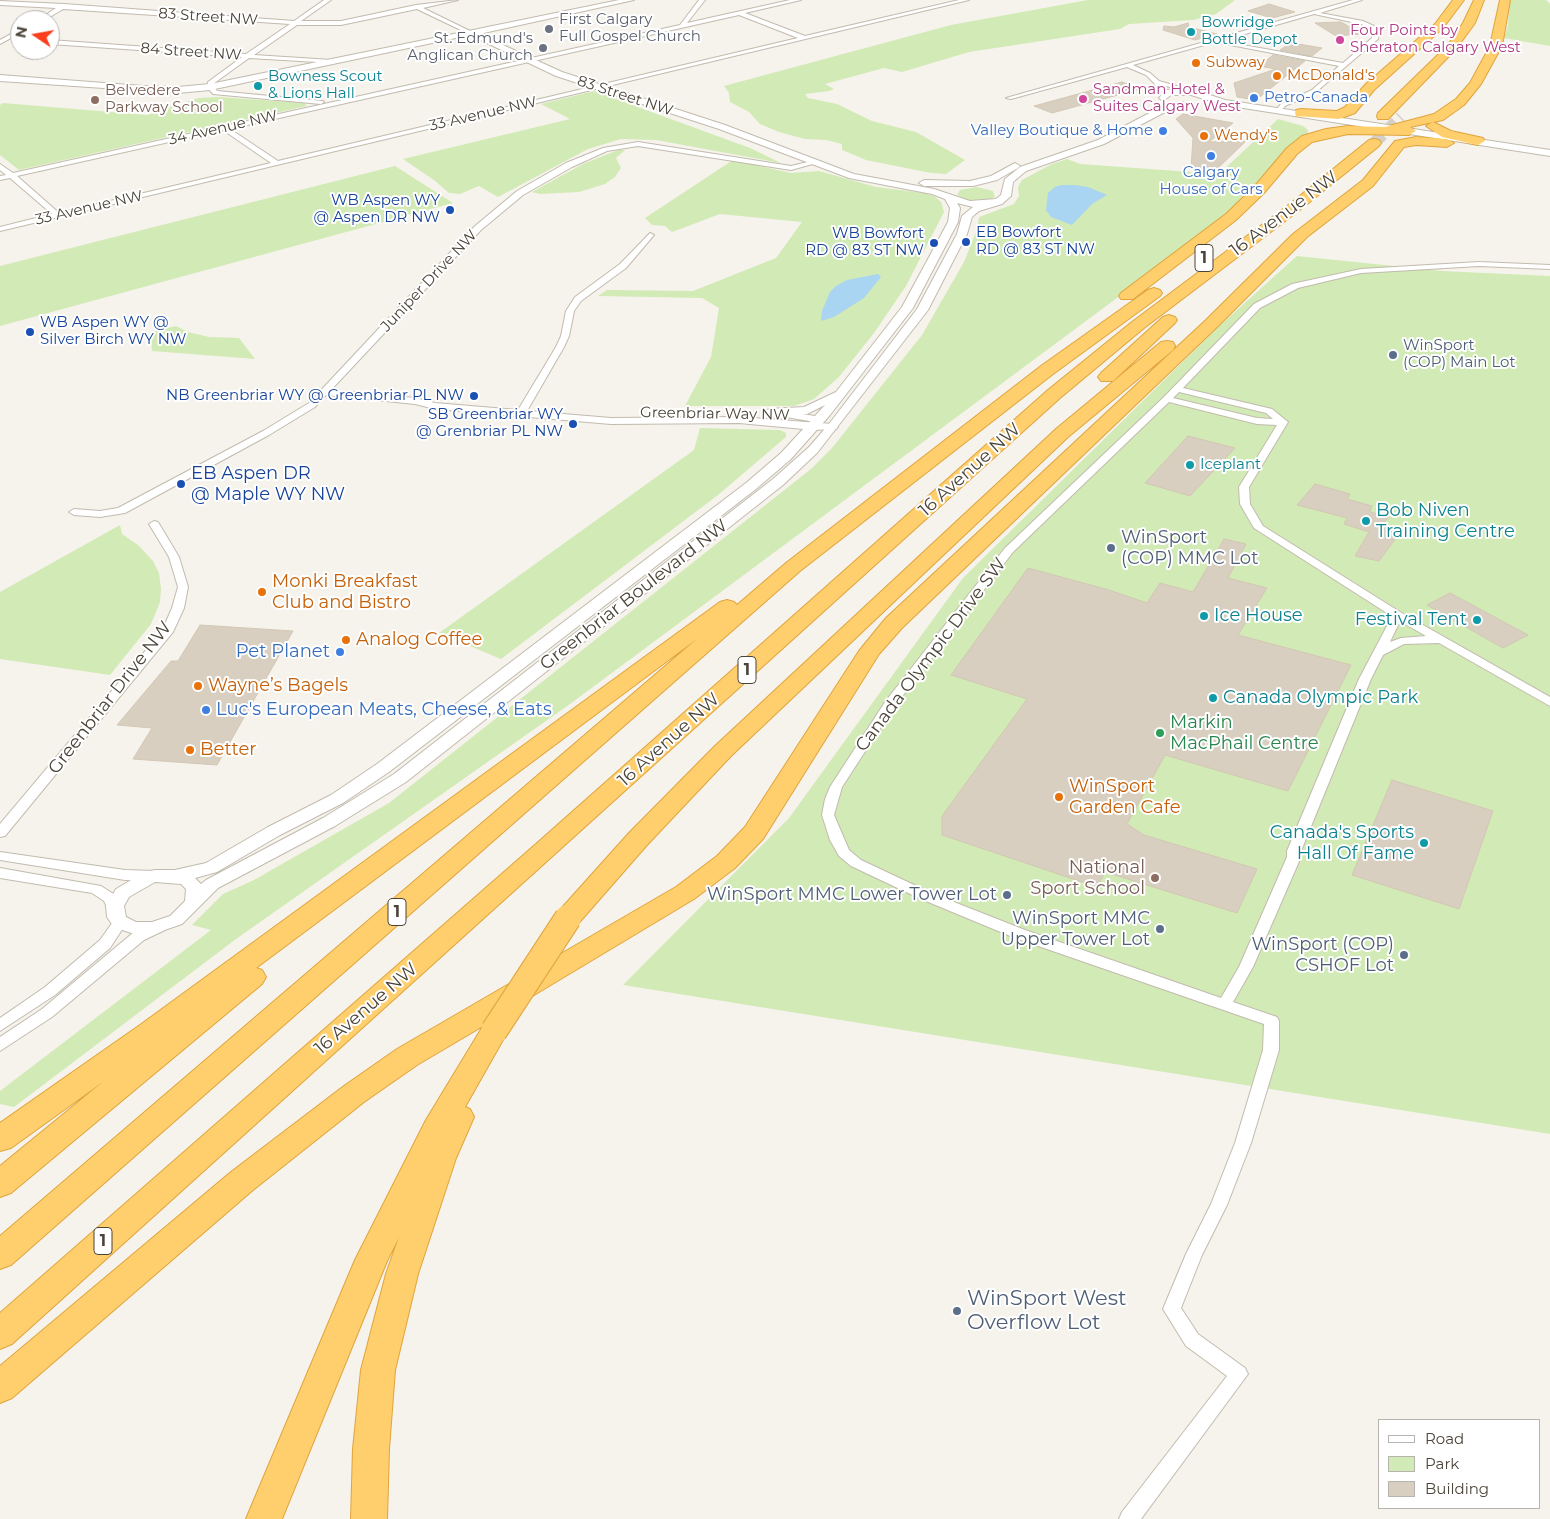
<!DOCTYPE html>
<meta charset="utf-8">
<style>
body{margin:0}
#map{position:relative;width:1550px;height:1519px;overflow:hidden;background:#f6f3ec;font-family:Montserrat,sans-serif}
canvas{display:block}
.legend{position:absolute;left:1378px;top:1419px;width:162px;height:90px;box-sizing:border-box;background:#fff;border:1px solid #b7b4b0;margin:0;padding:6px 9px;list-style:none;font-size:15px;color:#4b4439}
.legend li{display:flex;align-items:center;gap:10px;height:25px}
.legend b{width:25px;border:1px solid #b7b4b0}
.north{position:absolute;left:10px;top:10px;width:50px;height:50px;box-sizing:border-box;background:#fff;border:1px solid #b7b4b0;border-radius:50%;rotate:282deg;font-size:14px;font-weight:700;line-height:20px;text-align:center;color:#4b4439}
.north::after{content:'';display:block;margin:auto;width:18px;height:22px;background:#fc3f1d;clip-path:polygon(50% 0,100% 100%,50% 72%,0 100%)}
</style>
<div id="map">
<canvas width="1550" height="1519"></canvas>
<ul class="legend">
<li><b style="height:6px;background:#fff"></b>Road</li>
<li><b style="height:14px;background:#d2eab5"></b>Park</li>
<li><b style="height:14px;background:#d8cfc1"></b>Building</li>
</ul>
<div class="north">N</div>
</div>
<script>
const ctx = document.querySelector('canvas').getContext('2d');
ctx.lineJoin = 'round';
function fill(path, color) {
  ctx.fillStyle = color;
  ctx.fill(path, 'evenodd');
}
function toPath(rows) {
  const path = new Path2D();
  for (const r of rows) {
    path.moveTo(r[0], r[1]);
    for (let i = 2; i < r.length; i += 2) path.lineTo(r[i], r[i + 1]);
  }
  return path;
}
function trace(path, color, width, dash) {
  ctx.strokeStyle = color;
  ctx.lineWidth = width;
  ctx.lineCap = dash ? 'butt' : 'round';
  ctx.setLineDash(dash || []);
  ctx.stroke(path);
}
function label(font, color, halo, rows, align = 'center') {
  ctx.font = font + ' Montserrat,sans-serif';
  ctx.lineWidth = 4;
  ctx.setLineDash([]);
  ctx.textBaseline = 'middle';
  ctx.strokeStyle = halo;
  ctx.fillStyle = color;
  for (const [text, x, y, turn = 0] of rows) {
    ctx.save();
    ctx.translate(x, y);
    ctx.rotate((+turn || 0) * Math.PI / 180);
    ctx.textAlign = isNaN(turn) ? turn : align;
    if (halo) ctx.strokeText(text, 0, 0);
    ctx.fillText(text, 0, 0);
    ctx.restore();
  }
}
fill(toPath([
 [1088,0,1235,0,1216,14,1193,20,1129,24,1120,29,969,52,902,72,884,68,825,84,834,89,829,91,805,94,808,98,837,104,872,121,916,132,965,160,946,174,931,173,866,160,842,150,842,144,826,140,805,139,779,132,760,124,749,112,730,102,729,93,724,86,951,25],
 [1509,0,1546,0,1550,4,1550,46,1504,38,1508,25],
 [594,91,750,148,781,163,656,140,621,139,588,149,498,197,479,186,460,194,449,193,434,180,403,159,570,119,541,104],
 [218,97,304,103,307,106,19,170,0,155,0,105,3,103,147,115,198,98],
 [1278,119,1303,126,1308,130,1308,135,1287,151,1228,213,1183,249,570,704,236,939,14,1107,0,1104,0,1091,211,930,192,925,223,894,254,880,389,803,811,469,832,448,922,335,964,262,977,229,979,217,1014,204,1019,196,1018,187,1022,180,1052,164,1067,159,1080,164,1219,174],
 [618,150,625,150,616,158,621,168,615,177,605,184,579,192,540,194,532,192,583,164],
 [733,160,791,173,819,171,876,187,924,193,934,196,941,202,944,212,906,286,874,333,839,377,814,399,794,406,685,406,711,357,719,308,702,298,598,296,607,290,693,291,776,258,802,222,720,214,672,232,665,226,652,225,645,218],
 [395,166,453,203,0,326,0,266],
 [977,187,993,191,995,197,985,201,970,201,957,195,960,190],
 [1297,256,1442,271,1550,276,1550,1134,623,985,789,818,963,578,1219,326],
 [176,326,188,332,209,337,239,338,255,359,152,351,150,332],
 [700,428,780,430,786,433,786,437,718,495,501,659,439,633,694,450],
 [120,525,122,534,138,545,153,561,159,573,161,589,160,602,151,624,110,675,0,659,0,592]
]), '#d2eab5');
fill(toPath([
 [1074,185,1088,187,1107,195,1092,204,1072,225,1051,217,1046,210,1048,193,1055,187,1061,185],
 [878,274,881,277,864,298,834,317,821,321,822,311,830,292,836,286,847,280]
]), '#a9d4f2');
const building = toPath([
 [1269,4,1295,12,1272,18,1248,11,1269,4],
 [1340,22,1343,23,1361,34,1336,36,1315,23,1340,22],
 [1188,23,1189,27,1217,34,1195,40,1163,30,1164,26,1174,27,1188,23],
 [1290,43,1293,43,1322,48,1312,56,1280,50,1290,43],
 [1273,55,1305,61,1256,100,1237,97,1234,83,1276,69,1259,66,1273,55],
 [1122,82,1140,89,1052,113,1034,106,1122,82],
 [1183,114,1233,123,1209,142,1246,141,1215,171,1191,169,1193,138,1176,119,1183,114],
 [1188,436,1235,448,1190,496,1145,483,1188,436],
 [1315,484,1350,494,1347,499,1372,506,1370,512,1389,517,1381,526,1401,531,1379,561,1355,556,1369,532,1344,524,1347,518,1297,505,1315,484],
 [1224,539,1246,544,1228,578,1267,588,1238,635,1351,665,1288,791,1165,755,1127,824,1144,835,1257,869,1237,913,1105,872,1097,887,942,835,942,816,1027,699,951,675,1028,568,1109,590,1147,603,1160,583,1193,592,1224,539],
 [1450,593,1528,635,1503,648,1427,605,1450,593],
 [200,625,293,631,217,765,133,759,152,728,117,725,171,661,178,661,200,625],
 [1392,780,1493,811,1459,909,1352,875,1392,780]
]);
fill(building, '#d8cfc1');
trace(building, '#d3c7b4', 1);
trace(toPath([
 [1374,143,1401,117]
]), '#d4d0c8', 12, [12, 6]);
const minor = toPath([
 [324,0,331,0,301,21,341,21,416,5,458,0,423,8,474,33,469,34,417,9,341,25,297,25,254,55,332,60,334,63,249,58,213,84,217,91,323,101,324,102,321,104,213,94,207,87,208,82,242,57,50,44,50,40,246,54,290,24,63,9,45,20,38,20,56,8,0,5,0,1,64,4,294,21,324,0],
 [699,0,705,0,687,23,790,0,801,0,745,13,805,36,959,0,969,0,0,231,0,227,52,214,10,178,0,180,0,176,6,175,0,170,0,164,13,173,680,25,699,0],
 [739,15,798,38,278,161,230,129,739,15],
 [223,130,271,163,59,213,17,176,223,130],
 [1353,0,1362,0,1320,13,1363,21,1374,26,1379,33,1378,39,1316,92,1285,106,1281,111,1276,110,1281,104,1312,90,1339,66,1215,42,1133,65,1150,73,1159,81,1194,91,1194,93,1162,85,1167,96,1162,97,1154,83,1146,75,1127,67,1011,99,1006,98,1353,0],
 [1314,14,1361,24,1370,28,1373,33,1372,38,1343,63,1221,41,1314,14],
 [20,29,20,33,0,44,0,40,20,29],
 [638,142,791,166,816,160,820,162,791,170,638,146,607,151,572,167,523,195,481,230,331,390,415,398,435,403,518,410,556,347,561,336,566,311,575,297,620,264,650,233,654,235,626,268,581,301,574,311,569,336,564,347,527,411,611,418,739,417,833,424,838,427,836,429,814,430,739,423,611,424,435,409,415,404,326,395,315,407,269,435,125,513,100,517,74,515,69,512,74,509,100,511,118,508,263,431,309,403,475,226,517,191,566,163,603,148,638,142],
 [1479,262,1550,265,1550,269,1479,266,1361,273,1298,288,1260,308,1183,388,1272,409,1288,422,1249,487,1250,504,1263,526,1400,612,1550,697,1550,706,1439,643,1404,644,1383,655,1371,679,1301,851,1301,857,1253,967,1233,1002,1277,1017,1279,1021,1279,1050,1251,1143,1227,1205,1202,1255,1181,1308,1198,1334,1245,1368,1248,1374,1141,1519,1119,1519,1122,1512,1227,1376,1186,1346,1163,1309,1186,1254,1211,1204,1235,1143,1263,1050,1264,1024,1015,938,921,899,851,866,839,856,830,840,822,815,825,799,830,787,885,702,1005,548,1164,397,1254,304,1292,284,1361,269,1479,262],
 [1179,392,1266,413,1273,419,1257,418,1173,398,1179,392],
 [1169,402,1257,424,1277,425,1239,487,1240,504,1254,528,1390,615,1387,626,1359,679,1287,851,1287,857,1239,967,1221,998,1025,930,931,893,861,860,849,850,834,815,842,787,894,707,1013,552,1169,402],
 [1400,621,1426,636,1401,638,1390,642,1400,621],
 [777,410,821,417,826,420,821,423,774,415,772,413,777,410],
 [154,521,158,522,179,557,188,587,184,608,173,632,5,836,0,837,0,824,162,631,172,608,178,587,169,557,149,524,154,521],
 [0,852,125,870,155,871,160,873,162,876,160,879,155,881,125,880,0,860,0,852],
 [0,868,101,886,115,895,122,911,120,914,115,916,110,914,104,901,92,893,0,878,0,868],
 [120,917,125,919,127,922,110,948,55,995,0,1031,0,1018,45,987,100,940,115,919,120,917],
 [160,922,165,924,167,927,165,930,144,940,52,1017,0,1051,0,1037,42,1009,134,932,160,922]
]);
const tertiary = toPath([
 [619,0,634,0,479,34,562,72,725,125,854,174,934,189,970,201,996,199,1001,195,1005,179,1020,167,1098,140,1159,108,1183,102,1187,105,1165,112,1104,144,1026,171,1013,182,1011,196,1002,204,979,211,972,217,967,234,928,310,817,453,783,485,406,782,335,826,218,888,182,924,153,934,134,934,114,927,107,917,106,906,116,889,143,873,155,870,175,870,206,863,268,827,331,795,377,764,746,483,781,453,825,405,807,414,769,417,763,413,769,409,804,407,836,392,902,307,948,222,950,208,945,199,932,194,849,178,719,129,556,76,470,35,210,90,178,93,0,81,0,75,143,86,178,87,210,84,619,0],
 [957,203,973,207,962,216,957,234,917,309,829,424,809,447,773,479,394,774,323,818,206,880,201,884,195,878,217,872,280,835,343,803,389,772,756,489,791,459,830,415,913,308,958,222,960,208,957,203],
 [155,882,181,884,186,889,185,901,170,916,152,922,136,922,126,917,124,906,129,897,155,882],
 [1192,89,1225,100,1550,150,1550,156,1224,105,1191,95,1171,95,1163,101,1159,98,1166,90,1192,89],
 [1015,163,1020,166,1018,168,997,180,973,186,924,186,919,183,924,180,970,181,991,176,1015,163]
]);
const motorway = toPath([
 [1453,0,1464,0,1443,28,1374,90,1355,113,1339,119,1296,116,1295,113,1296,110,1301,109,1337,111,1345,107,1366,84,1435,24,1453,0],
 [1474,0,1484,0,1475,23,1456,49,1388,119,1378,119,1377,116,1378,113,1448,45,1463,23,1474,0],
 [1500,0,1510,0,1502,46,1481,84,1464,105,1443,120,1410,127,1416,131,1409,135,1348,134,1312,142,1297,154,1264,193,1236,220,1133,299,1121,299,1119,296,1121,293,1226,214,1254,187,1287,148,1302,136,1326,129,1348,126,1385,127,1434,114,1456,99,1470,83,1490,46,1500,0],
 [1433,122,1451,131,1483,138,1485,141,1478,145,1442,137,1426,126,1433,122],
 [1416,137,1447,139,1454,143,1447,147,1416,145,1404,147,1373,186,1307,237,1218,326,902,628,879,654,763,839,735,868,694,899,489,1022,494,1020,504,1023,508,1031,465,1107,470,1109,474,1117,456,1158,418,1274,395,1370,389,1449,387,1519,351,1519,353,1449,361,1370,386,1274,399,1237,387,1261,282,1519,246,1519,355,1260,426,1120,483,1026,417,1065,364,1102,253,1190,12,1398,0,1403,0,1366,231,1172,344,1086,397,1049,676,887,717,856,745,827,859,651,886,618,1206,320,1293,234,1363,180,1395,141,1416,137],
 [1374,139,1379,140,1381,143,1379,146,1301,209,1144,328,1060,398,12,1344,0,1349,0,1313,536,844,1048,390,1132,322,1291,203,1369,140,1374,139],
 [1154,288,1160,290,1162,293,1160,296,1053,374,800,571,11,1265,0,1269,0,1236,698,638,256,968,262,970,266,977,262,984,11,1193,0,1197,0,1166,104,1081,11,1148,0,1151,0,1123,140,1025,720,602,727,600,734,602,737,605,786,563,1041,366,1148,290,1154,288],
 [1169,315,1175,317,1177,320,1175,323,1113,381,1101,381,1098,377,1101,373,1163,317,1169,315],
 [1167,341,1173,342,1175,346,1173,350,1068,437,731,756,647,845,577,925,568,927,559,925,555,918,559,911,629,833,715,746,1056,429,1161,342,1167,341]
]);
trace(minor, '#c2bbae', 2);
trace(tertiary, '#c2bbae', 2);
trace(motorway, '#e0a43c', 2);
fill(minor, '#fff');
fill(tertiary, '#fff');
fill(motorway, '#ffcf6e');
const motorwayBridge = toPath([
 [494,1031,568,918]
]);
trace(motorwayBridge, '#e0a43c', 28, []);
trace(motorwayBridge, '#ffcf6e', 26);
for (const [x, y, r, color] of [
 [549,29,5,"#6b7280"],
 [1191,32,5,"#0f9aa8"],
 [1340,40,5,"#d1479c"],
 [543,48,5,"#6b7280"],
 [1196,63,5,"#e8710a"],
 [1277,76,5,"#e8710a"],
 [258,86,5,"#0f9aa8"],
 [1254,98,5,"#3f7fe0"],
 [1083,99,5,"#d1479c"],
 [95,100,5,"#8d6e63"],
 [1163,131,5,"#3f7fe0"],
 [1204,136,5,"#e8710a"],
 [1211,156,5,"#3f7fe0"],
 [450,210,5,"#1a4fb4"],
 [966,242,5,"#1a4fb4"],
 [934,243,5,"#1a4fb4"],
 [30,332,5,"#1a4fb4"],
 [1393,355,5,"#5c6f8a"],
 [474,396,5,"#1a4fb4"],
 [573,424,5,"#1a4fb4"],
 [1190,465,5,"#0f9aa8"],
 [181,484,5,"#1a4fb4"],
 [1366,521,5,"#0f9aa8"],
 [1111,548,5,"#5c6f8a"],
 [262,592,5,"#e8710a"],
 [1204,616,5,"#0f9aa8"],
 [1477,620,5,"#0f9aa8"],
 [346,640,5,"#e8710a"],
 [340,652,5,"#3f7fe0"],
 [198,686,5,"#e8710a"],
 [1213,698,5,"#0f9aa8"],
 [206,710,5,"#3f7fe0"],
 [1160,733,5,"#2e9e5b"],
 [190,750,5,"#e8710a"],
 [1059,797,5,"#e8710a"],
 [1424,843,5,"#0f9aa8"],
 [1155,878,5,"#8d6e63"],
 [1007,895,5,"#5c6f8a"],
 [1160,929,5,"#5c6f8a"],
 [1404,955,5,"#5c6f8a"],
 [957,1311,5,"#5c6f8a"]
]) {
  const dot = new Path2D();
  dot.arc(x, y, r, 0, 2 * Math.PI);
  ctx.fillStyle = color;
  ctx.fill(dot);
  trace(dot, '#fff', 2);
}
label('15px', '#4b4439', '#fff', [
 ["83 Street NW",208,17,4],
 ["84 Street NW",191,52,4],
 ["83 Street NW",625,96,18],
 ["33 Avenue NW",483,114,-13],
 ["34 Avenue NW",223,128,-13],
 ["33 Avenue NW",89,208,-13],
 ["Juniper Drive NW",429,281,-47],
 ["Greenbriar Way NW",715,414,1]
]);
label('15px', '#5b616d', '#fff', [
 ["First Calgary",559,20],
 ["Full Gospel Church",559,37],
 ["St. Edmund's",533,39,"right"],
 ["Anglican Church",533,56,"right"]
], 'left');
label('15px', '#0d838f', '#fff', [
 ["Bowridge",1201,23],
 ["Bottle Depot",1201,40],
 ["Bowness Scout",268,77],
 ["& Lions Hall",268,94],
 ["Iceplant",1200,465]
], 'left');
label('15px', '#b23c85', '#fff', [
 ["Four Points by",1350,31],
 ["Sheraton Calgary West",1350,48],
 ["Sandman Hotel &",1093,90],
 ["Suites Calgary West",1093,107]
], 'left');
label('15px', '#c56008', '#fff', [
 ["Subway",1206,63],
 ["McDonald's",1287,76],
 ["Wendy's",1214,136]
], 'left');
label('15px', '#785e54', '#fff', [
 ["Belvedere",105,91],
 ["Parkway School",105,108]
], 'left');
label('15px', '#366cbe', '#fff', [
 ["Petro-Canada",1264,98],
 ["Valley Boutique & Home",1153,131,"right"],
 ["Calgary",1211,173,"center"],
 ["House of Cars",1211,190,"center"]
], 'left');
label('15px', '#164399', '#fff', [
 ["WB Aspen WY",440,201],
 ["@ Aspen DR NW",440,218],
 ["EB Bowfort",976,233,"left"],
 ["RD @ 83 ST NW",976,250,"left"],
 ["WB Bowfort",924,234],
 ["RD @ 83 ST NW",924,251],
 ["WB Aspen WY @",40,323,"left"],
 ["Silver Birch WY NW",40,340,"left"],
 ["NB Greenbriar WY @ Greenbriar PL NW",464,396],
 ["SB Greenbriar WY",563,415],
 ["@ Grenbriar PL NW",563,432]
], 'right');
label('15px', '#4e5e75', '#fff', [
 ["WinSport",1403,346],
 ["(COP) Main Lot",1403,363]
], 'left');
for (const [x, y, w] of [
 [1204,258,18],
 [747,670,18],
 [397,912,18],
 [103,1241,18]
]) {
  const box = new Path2D();
  box.roundRect(x - w / 2, y - 13.5, w, 27, 4);
  ctx.fillStyle = '#fff';
  ctx.fill(box);
  trace(box, '#4b4439', 1);
}
label('bold 16px', '#4b4439', null, [
 ["1",1204,258],
 ["1",747,670],
 ["1",397,912],
 ["1",103,1241]
]);
label('18px', '#4b4439', '#fff', [
 ["16 Avenue NW",1284,214,-37],
 ["16 Avenue NW",970,470,-42],
 ["Greenbriar Boulevard NW",634,595,-38],
 ["Canada Olympic Drive SW",931,655,-53],
 ["Greenbriar Drive NW",110,698,-52],
 ["16 Avenue NW",669,740,-42],
 ["16 Avenue NW",366,1009,-41]
]);
label('18px', '#164399', '#fff', [
 ["EB Aspen DR",191,474],
 ["@ Maple WY NW",191,495]
], 'left');
label('18px', '#0d838f', '#fff', [
 ["Bob Niven",1376,511],
 ["Training Centre",1376,532],
 ["Ice House",1214,616],
 ["Festival Tent",1467,620,"right"],
 ["Canada Olympic Park",1223,698],
 ["Canada's Sports",1414,833,"right"],
 ["Hall Of Fame",1414,854,"right"]
], 'left');
label('18px', '#4e5e75', '#fff', [
 ["WinSport",1121,538,"left"],
 ["(COP) MMC Lot",1121,559,"left"],
 ["WinSport MMC Lower Tower Lot",997,895],
 ["WinSport MMC",1150,919],
 ["Upper Tower Lot",1150,940],
 ["WinSport (COP)",1394,945],
 ["CSHOF Lot",1394,966]
], 'right');
label('18px', '#c56008', '#fff', [
 ["Monki Breakfast",272,582],
 ["Club and Bistro",272,603],
 ["Analog Coffee",356,640],
 ["Wayne’s Bagels",208,686],
 ["Better",200,750],
 ["WinSport",1069,787],
 ["Garden Cafe",1069,808]
], 'left');
label('18px', '#366cbe', '#fff', [
 ["Pet Planet",330,652],
 ["Luc's European Meats, Cheese, & Eats",216,710,"left"]
], 'right');
label('18px', '#27864d', '#fff', [
 ["Markin",1170,723],
 ["MacPhail Centre",1170,744]
], 'left');
label('18px', '#785e54', '#fff', [
 ["National",1145,868],
 ["Sport School",1145,889]
], 'right');
label('21px', '#4e5e75', '#fff', [
 ["WinSport West",967,1299],
 ["Overflow Lot",967,1323]
], 'left');
</script>
